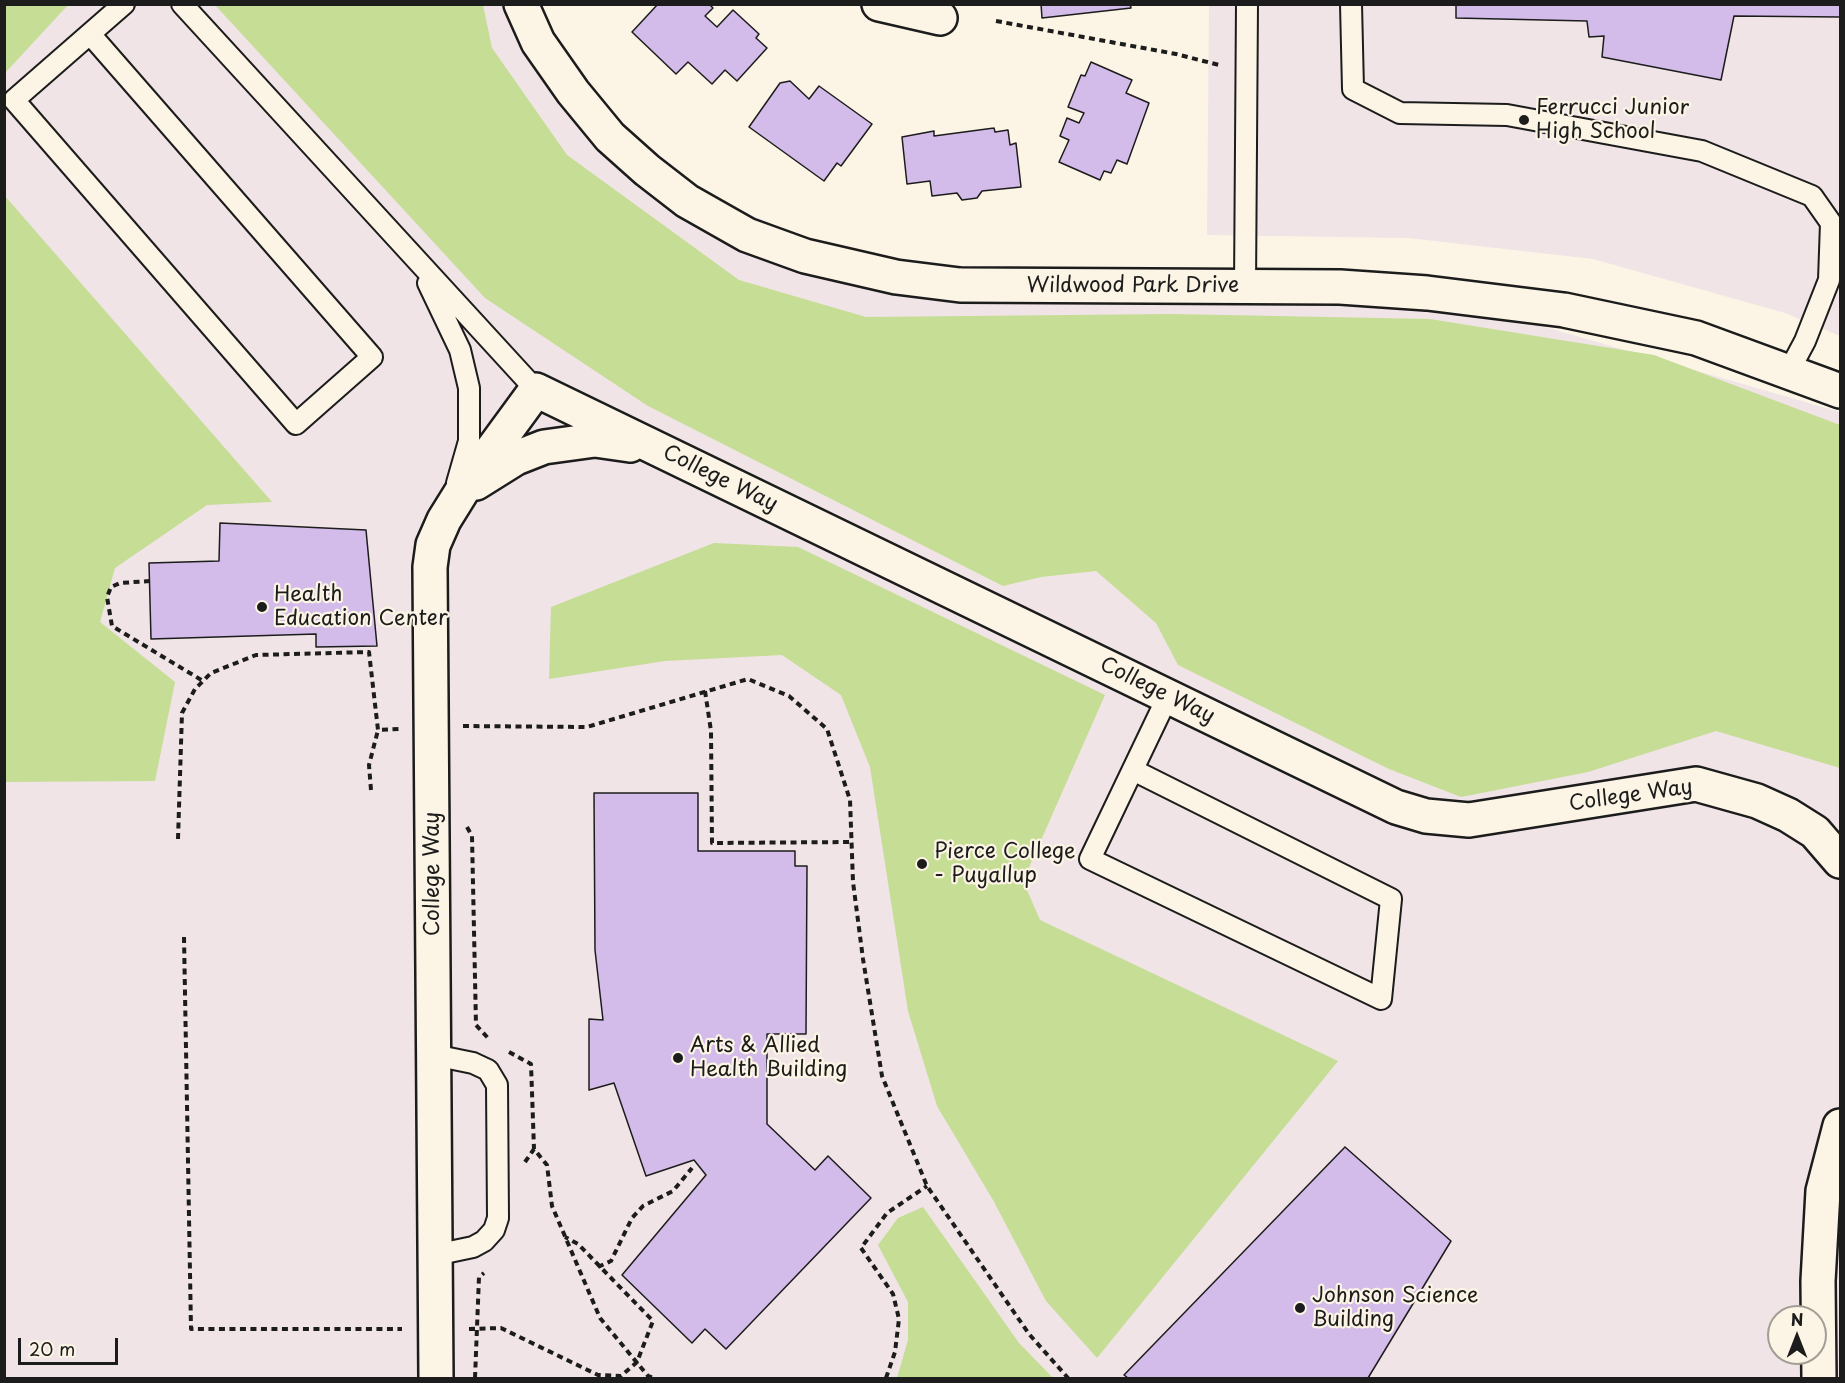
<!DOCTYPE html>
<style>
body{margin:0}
#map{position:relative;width:1845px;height:1383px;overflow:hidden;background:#fcf5e5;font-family:"Playpen Sans",sans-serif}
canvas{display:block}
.frame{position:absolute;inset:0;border:6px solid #1c1c1c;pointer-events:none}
.north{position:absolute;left:1767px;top:1305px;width:60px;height:60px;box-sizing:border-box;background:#fcf5e5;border:2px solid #a29e95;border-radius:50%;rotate:0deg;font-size:16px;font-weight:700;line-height:24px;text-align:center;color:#1c1c1c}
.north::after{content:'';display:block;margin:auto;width:21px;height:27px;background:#1c1c1c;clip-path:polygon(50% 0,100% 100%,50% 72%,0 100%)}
.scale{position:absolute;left:18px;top:1338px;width:100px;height:27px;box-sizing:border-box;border:3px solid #1c1c1c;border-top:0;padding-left:8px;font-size:18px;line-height:21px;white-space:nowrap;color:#1c1c1c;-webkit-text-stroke:4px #fcf5e5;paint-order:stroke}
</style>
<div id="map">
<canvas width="1845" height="1383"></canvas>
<div class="frame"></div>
<div class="north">N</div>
<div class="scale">20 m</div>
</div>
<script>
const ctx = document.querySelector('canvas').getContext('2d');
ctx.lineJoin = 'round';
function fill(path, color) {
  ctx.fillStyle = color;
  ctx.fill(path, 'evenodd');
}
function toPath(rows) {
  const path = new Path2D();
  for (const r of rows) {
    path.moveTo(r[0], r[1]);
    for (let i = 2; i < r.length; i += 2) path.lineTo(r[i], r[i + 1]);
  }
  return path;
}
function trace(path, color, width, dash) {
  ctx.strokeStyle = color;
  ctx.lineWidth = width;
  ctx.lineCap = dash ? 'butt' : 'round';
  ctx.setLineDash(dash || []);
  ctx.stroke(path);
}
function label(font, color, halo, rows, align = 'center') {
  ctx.font = font + ' "Playpen Sans",sans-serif';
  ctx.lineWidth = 4.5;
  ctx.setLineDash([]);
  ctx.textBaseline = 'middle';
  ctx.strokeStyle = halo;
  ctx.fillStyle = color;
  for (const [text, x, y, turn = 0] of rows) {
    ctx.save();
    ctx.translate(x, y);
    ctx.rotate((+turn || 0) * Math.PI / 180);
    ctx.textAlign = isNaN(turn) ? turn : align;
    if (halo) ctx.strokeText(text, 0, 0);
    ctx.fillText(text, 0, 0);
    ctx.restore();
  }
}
fill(toPath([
 [63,5,529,5,647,170,895,277,1427,293,1840,412,1840,1378,5,1378,4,68],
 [1779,1317,1815,1317,1815,1353,1779,1353],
 [1209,5,1840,5,1840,336,1785,313,1593,259,1408,238,1207,235]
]), '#f0e4e6');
fill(toPath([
 [5,4,68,5,5,73,4,5],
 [215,5,483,5,492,48,567,155,739,280,866,317,1172,314,1430,319,1654,355,1840,425,1840,768,1716,731,1588,772,1461,797,1389,769,1178,665,1156,623,1096,571,1041,577,1003,586,648,406,485,298],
 [4,195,272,502,207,505,115,568,100,622,175,682,155,781,5,782],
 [714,543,798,547,1105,695,1023,881,1040,920,1338,1061,1097,1358,1046,1301,993,1200,937,1106,908,1011,870,767,841,695,782,655,665,661,549,679,551,607],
 [923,1207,1019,1343,1053,1378,897,1378,908,1340,908,1302,878,1245,898,1218]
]), '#c5dd94');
const building = toPath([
 [658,4,709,4,713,8,705,16,717,27,733,10,759,34,756,38,767,48,737,81,725,70,712,84,688,62,676,74,632,32,658,4],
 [1041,4,1130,4,1131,8,1042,18,1041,4],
 [1456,4,1840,4,1840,17,1734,16,1721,80,1602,57,1604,36,1589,37,1587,21,1456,18,1456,4],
 [1091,62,1132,80,1126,93,1149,103,1127,164,1117,160,1111,173,1104,171,1100,180,1059,162,1069,140,1060,136,1067,118,1079,123,1084,113,1068,107,1081,75,1085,76,1091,62],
 [790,81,809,99,819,86,872,124,841,166,837,163,824,181,749,127,780,83,790,81],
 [994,128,995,132,1008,130,1010,145,1016,143,1021,187,982,191,977,198,962,200,957,193,932,196,930,181,907,184,902,137,934,131,934,136,994,128],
 [220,523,366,530,377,646,316,647,316,634,151,639,149,563,219,561,220,523],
 [594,793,698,793,698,851,795,851,795,866,807,866,806,1034,767,1034,767,1124,815,1170,828,1156,871,1198,726,1349,705,1329,692,1343,622,1275,706,1175,694,1160,646,1176,614,1083,589,1090,589,1019,603,1020,595,950,594,793],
 [1345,1147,1451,1241,1368,1378,1128,1378,1124,1375,1345,1147]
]);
fill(building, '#d3bbea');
trace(building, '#1c1c1c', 1.5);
const service = toPath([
 [182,4,536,390],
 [1351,4,1353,89,1400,113,1507,115,1702,151,1812,196,1831,223,1829,280,1805,341,1789,371],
 [90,34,372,357,296,424,14,100,124,4],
 [428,283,460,350,469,388,469,441,457,483],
 [1245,287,1247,4],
 [1133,770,1391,899,1381,999,1090,859,1168,696],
 [434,1055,473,1063,488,1070,497,1085,498,1218,494,1230,484,1241,473,1247,435,1255]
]);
const minor = toPath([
 [879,4,940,18],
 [476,483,516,458,544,447,595,440,630,445],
 [436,1378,430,567,433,545,444,520,462,491,536,390,1396,807,1426,816,1469,820,1696,784,1757,801,1788,815,1815,832,1840,861],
 [1819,1378,1818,1281,1823,1191,1840,1126]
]);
const tertiary = toPath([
 [521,4,538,42,573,92,610,137,647,170,687,201,747,235,805,256,896,277,960,285,1340,287,1427,293,1564,310,1696,338,1840,391]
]);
trace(service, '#1c1c1c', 24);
trace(minor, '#1c1c1c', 38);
trace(tertiary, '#1c1c1c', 38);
trace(toPath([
 [996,21,1176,54,1219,65],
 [150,581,120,583,111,587,107,597,112,626,203,681],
 [705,691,711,731,712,843,852,842],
 [463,726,587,727,748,679,789,696,827,729,850,800,853,882,863,959,882,1076,927,1186,1029,1334,1068,1378],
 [371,790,369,765,378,730],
 [467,827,472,836,476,1025,488,1038],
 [178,839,182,713,195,689,211,673,256,655,369,652,378,730,399,729],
 [184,937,191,1329,402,1329],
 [509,1052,531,1064,534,1149],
 [525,1162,534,1149,547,1165,552,1206,600,1318,648,1376,654,1378],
 [598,1267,611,1261,632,1218,643,1206,673,1191,692,1168],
 [469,1329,501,1328,598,1375,621,1376,637,1362,653,1321,578,1244,565,1237],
 [475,1378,479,1277,484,1273],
 [886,1378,895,1352,899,1319,893,1294,861,1248,887,1213,927,1186]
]), '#1c1c1c', 4, [6, 4.5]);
trace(service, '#fcf5e5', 20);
trace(minor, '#fcf5e5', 33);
trace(tertiary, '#fcf5e5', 33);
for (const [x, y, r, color] of [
 [1524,120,6,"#1c1c1c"],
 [262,607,6,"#1c1c1c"],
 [922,864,6,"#1c1c1c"],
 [678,1058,6,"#1c1c1c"],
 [1300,1308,6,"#1c1c1c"]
]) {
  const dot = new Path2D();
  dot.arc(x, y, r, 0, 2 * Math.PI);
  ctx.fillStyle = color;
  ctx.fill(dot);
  trace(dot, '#fcf5e5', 2);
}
label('21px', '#1c1c1c', '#fcf5e5', [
 ["Ferrucci Junior",1536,108],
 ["High School",1536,132],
 ["Health",274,595],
 ["Education Center",274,619],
 ["Pierce College",934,852],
 ["- Puyallup",934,876],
 ["Arts & Allied",690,1046],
 ["Health Building",690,1070],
 ["Johnson Science",1312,1296],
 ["Building",1312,1320]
], 'left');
label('21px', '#1c1c1c', '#fcf5e5', [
 ["Wildwood Park Drive",1133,286],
 ["College Way",720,479,26],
 ["College Way",1157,691,26],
 ["College Way",1631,796,-8],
 ["College Way",433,874,-90]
]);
</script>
